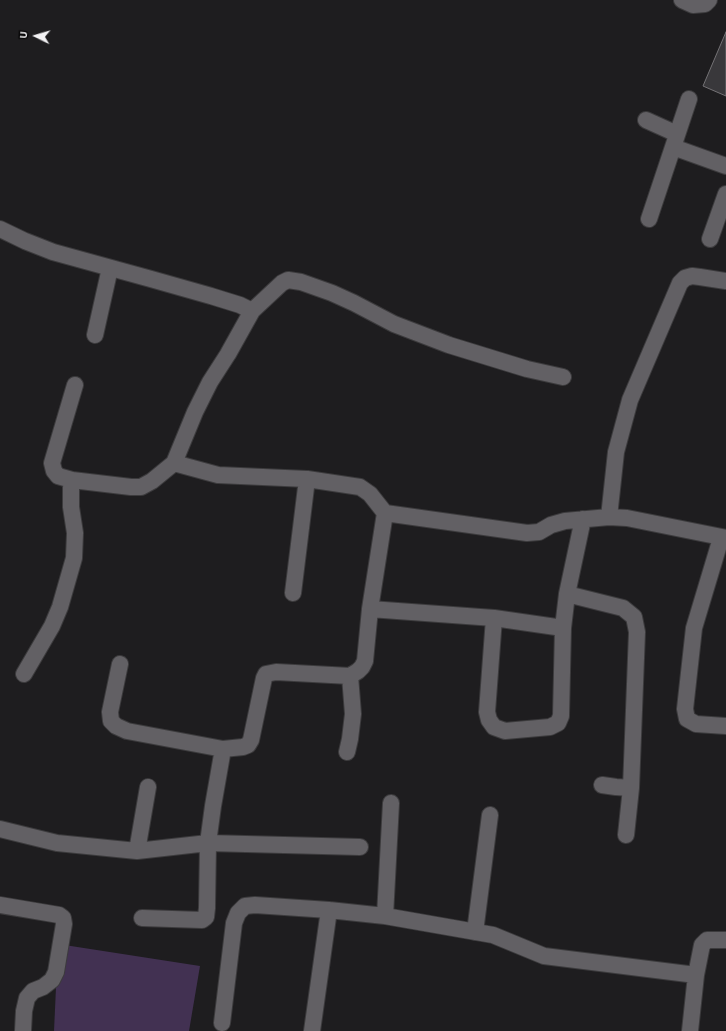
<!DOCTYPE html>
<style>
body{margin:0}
#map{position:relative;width:726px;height:1031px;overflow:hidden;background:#1e1d1f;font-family:"Alegreya Sans",sans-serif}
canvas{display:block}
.north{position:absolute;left:16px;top:16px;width:40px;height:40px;-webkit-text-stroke:3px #080708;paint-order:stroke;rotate:275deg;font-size:11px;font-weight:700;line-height:16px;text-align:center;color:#f3f2f4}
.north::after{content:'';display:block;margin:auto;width:14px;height:18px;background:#f3f2f4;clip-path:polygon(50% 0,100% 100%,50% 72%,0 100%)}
</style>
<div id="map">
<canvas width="726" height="1031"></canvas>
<div class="north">U</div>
</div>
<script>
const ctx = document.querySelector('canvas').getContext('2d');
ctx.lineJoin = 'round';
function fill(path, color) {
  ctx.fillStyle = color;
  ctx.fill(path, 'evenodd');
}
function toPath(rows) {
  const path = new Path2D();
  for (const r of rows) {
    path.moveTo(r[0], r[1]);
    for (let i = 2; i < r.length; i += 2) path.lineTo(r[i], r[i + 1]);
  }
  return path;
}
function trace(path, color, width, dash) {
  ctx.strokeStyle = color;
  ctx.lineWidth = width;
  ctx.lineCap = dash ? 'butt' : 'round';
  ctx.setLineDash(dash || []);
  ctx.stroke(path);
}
fill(toPath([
 [58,944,200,966,189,1031,54,1031]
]), '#423152');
const building = toPath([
 [726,32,726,96,703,86,726,32]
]);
fill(building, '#39383b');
trace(building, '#757376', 1);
const minor = toPath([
 [682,0,693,5,705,4,709,0],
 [646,120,677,134],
 [673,147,726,166],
 [649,219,689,99],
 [0,229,25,241,53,252,151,279,211,296,240,305,252,311],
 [710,239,726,194],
 [95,335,110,268],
 [75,385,52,463,54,471,58,476,72,480,131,487,141,487,152,481,174,463,195,412,210,382,228,354,252,311,282,283,288,280,301,282,332,293,354,303,394,324,449,345,527,369,563,377],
 [174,463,218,475,307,479,360,487,370,494,385,513,527,533,539,532,551,525,565,521,609,517,627,518,726,538],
 [609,517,616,452,630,400,680,283,685,278,692,276,700,277,726,281],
 [721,538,694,628,685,709,687,719,696,724,726,726],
 [293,593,307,479],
 [567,594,623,608,634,617,637,632,631,788,626,835],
 [370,609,494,618,563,628],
 [494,618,487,712,489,720,494,727,505,731,550,727,558,723,561,716,563,628,567,594,583,519],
 [120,664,110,712,111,721,116,726,127,731,223,749],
 [24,674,52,626,60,607,74,558,75,533,71,507,71,488,72,480],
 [347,752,350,739,353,714,350,676],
 [602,785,616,787,631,788],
 [0,829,57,843,137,851,208,843,360,847],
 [137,851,148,787],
 [0,905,59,915,63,918,64,924,56,972,52,980,43,987,33,991,27,998,24,1011,23,1031],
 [385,916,391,803],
 [142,918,202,920,206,917,207,908,208,843,213,806,223,749,243,747,248,745,251,740,264,678,266,674,276,672,350,676,358,671,362,667,365,661,370,609,385,513],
 [475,932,490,815],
 [222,1023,234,923,238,913,245,906,255,905,329,910,385,916,493,935,544,956,696,975],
 [312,1031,329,910],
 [690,1031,696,975,702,945,707,940,726,940]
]);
trace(minor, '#3c3b3d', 18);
trace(minor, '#626064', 16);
</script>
